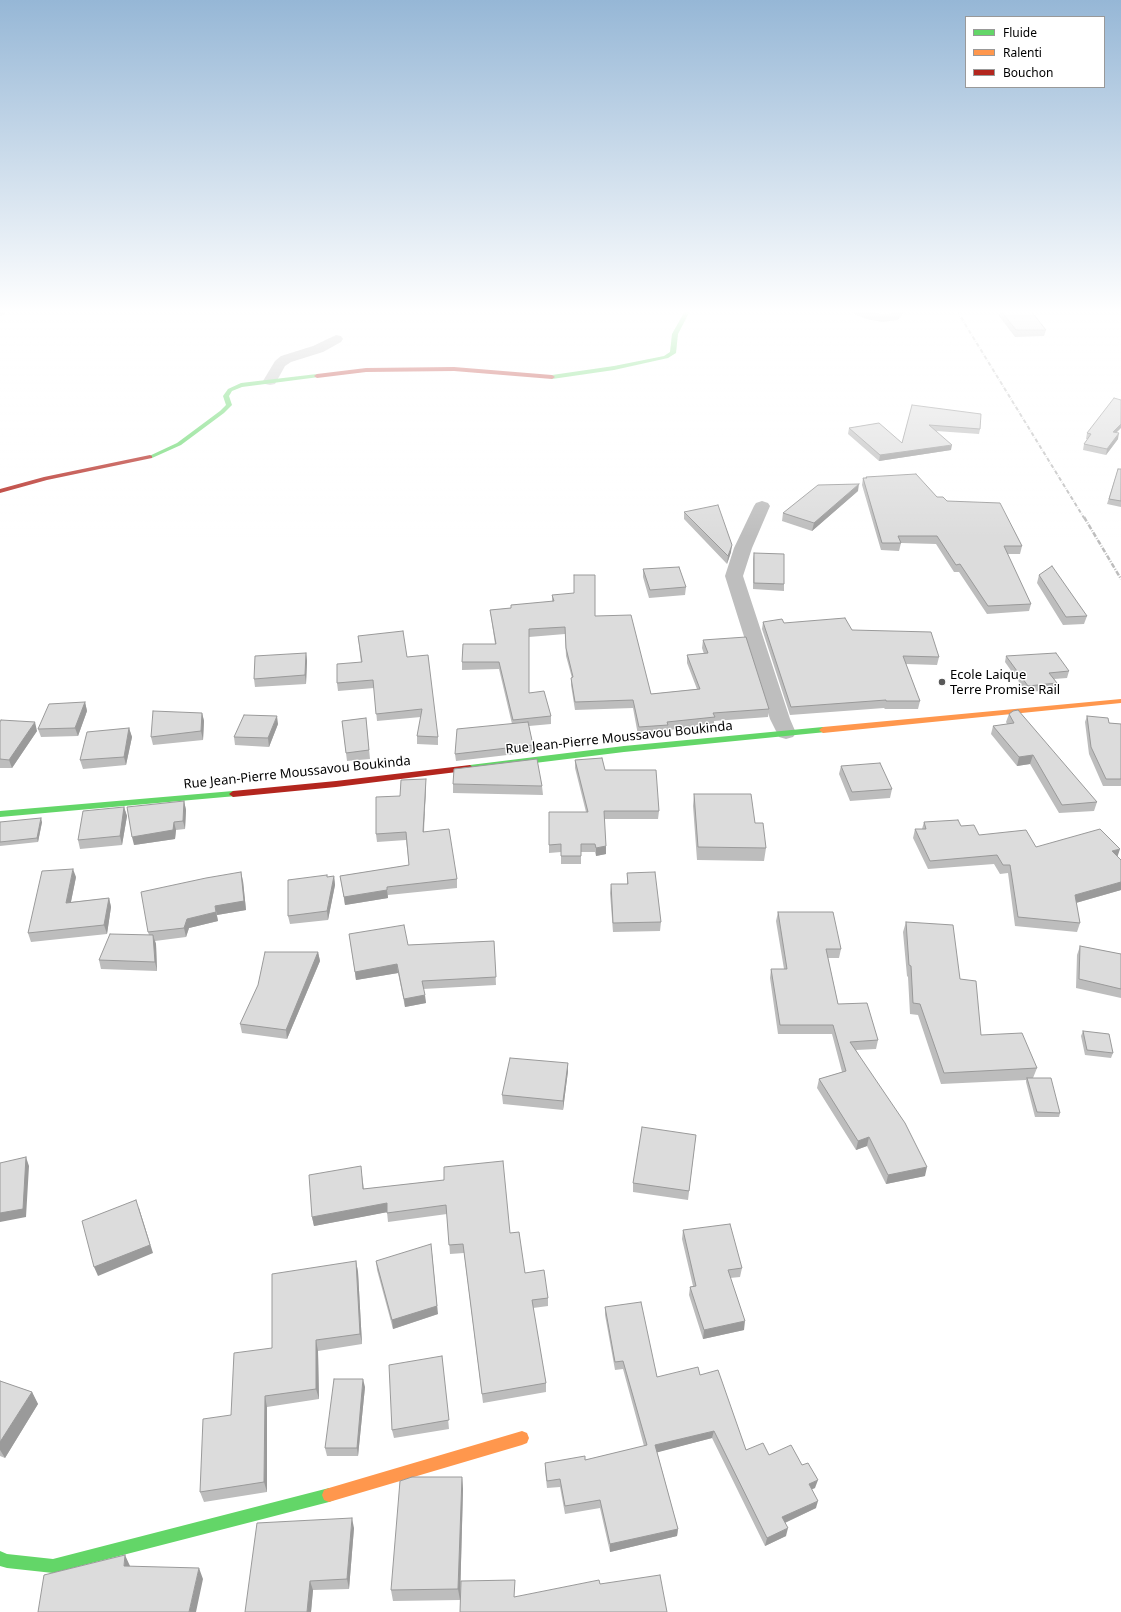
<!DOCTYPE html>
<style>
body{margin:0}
#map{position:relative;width:1121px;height:1612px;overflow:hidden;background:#fff;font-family:"Noto Sans",sans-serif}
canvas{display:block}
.legend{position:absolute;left:965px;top:16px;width:140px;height:72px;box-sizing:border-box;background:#fff;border:1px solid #999;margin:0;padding:5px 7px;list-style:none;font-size:12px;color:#000}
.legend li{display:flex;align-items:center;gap:8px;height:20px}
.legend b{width:20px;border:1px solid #999}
</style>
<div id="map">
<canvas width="1121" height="1612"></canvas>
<ul class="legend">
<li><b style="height:5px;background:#63d668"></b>Fluide</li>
<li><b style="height:5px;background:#ff974d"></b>Ralenti</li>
<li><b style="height:5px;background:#b3261e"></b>Bouchon</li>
</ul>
</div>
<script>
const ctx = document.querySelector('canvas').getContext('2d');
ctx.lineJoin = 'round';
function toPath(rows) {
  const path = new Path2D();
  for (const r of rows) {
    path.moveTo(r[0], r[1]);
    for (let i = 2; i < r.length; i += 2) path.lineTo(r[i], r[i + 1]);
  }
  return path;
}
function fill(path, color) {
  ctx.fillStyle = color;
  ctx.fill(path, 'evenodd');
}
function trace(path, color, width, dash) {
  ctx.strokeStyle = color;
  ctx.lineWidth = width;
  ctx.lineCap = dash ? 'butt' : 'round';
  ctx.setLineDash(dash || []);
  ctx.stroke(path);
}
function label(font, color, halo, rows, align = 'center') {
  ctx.font = font + ' "Noto Sans",sans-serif';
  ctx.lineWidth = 3;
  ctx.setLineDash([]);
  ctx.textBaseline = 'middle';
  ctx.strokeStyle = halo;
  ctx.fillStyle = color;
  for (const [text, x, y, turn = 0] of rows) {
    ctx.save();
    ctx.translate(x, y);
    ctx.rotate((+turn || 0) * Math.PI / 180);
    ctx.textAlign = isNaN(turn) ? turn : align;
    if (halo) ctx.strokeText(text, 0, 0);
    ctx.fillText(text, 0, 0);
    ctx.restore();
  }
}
fill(toPath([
 [0,311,7,311,4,315,0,316,0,311],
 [852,311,869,311,882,314,890,314,892,311,905,311,898,320,882,322,866,319,854,314,852,311],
 [336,335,341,336,343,339,341,342,323,352,291,362,285,366,275,384,270,385,265,384,263,381,275,361,281,356,313,346,336,335],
 [762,501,768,503,770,506,752,548,743,576,790,719,796,733,793,737,786,739,779,737,770,719,725,576,734,548,754,506,756,503,762,501]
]), '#bebebe');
fill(toPath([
 [685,311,690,311,678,334,676,353,668,358,614,370,552,379,549,377,552,375,614,366,664,356,670,352,672,334,685,311],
 [317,374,319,375,319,377,242,387,232,391,229,396,232,405,224,413,181,445,152,458,147,457,177,443,220,411,226,405,223,396,228,389,241,383,317,374],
 [823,727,827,730,826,732,624,752,470,771,466,768,470,765,624,746,823,727],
 [233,791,236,792,237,794,236,796,0,817,0,811,233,791],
 [329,1488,334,1490,336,1495,334,1500,329,1502,53,1573,7,1568,0,1566,0,1551,7,1554,53,1559,329,1488]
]), '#63d668');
fill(toPath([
 [1121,699,1121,703,823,733,819,730,823,727,1121,699],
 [522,1431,527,1433,529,1438,527,1443,522,1445,329,1502,324,1500,322,1495,324,1490,329,1488,522,1431]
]), '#ff974d');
fill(toPath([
 [454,367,552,375,555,377,552,379,454,371,366,372,317,378,314,376,317,374,366,368,454,367],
 [150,455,152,456,152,458,47,480,0,493,0,489,44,477,150,455],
 [470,765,474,768,473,770,336,787,233,797,229,794,233,791,336,781,470,765]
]), '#b3261e');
trace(toPath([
 [957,311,1084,518]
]), '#bdbdbd', 2, [4, 1.5, 0.5, 1.5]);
trace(toPath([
 [1084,517,1121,579]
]), '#bdbdbd', 2.5, [5, 1.5, 1, 1.5]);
fill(toPath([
 [1000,311,1031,311,1046,330,1044,336,1015,337,999,316],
 [912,405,980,429,979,434,936,431,951,450,879,461,848,434,849,428,902,443],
 [1116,432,1118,439,1106,455,1083,450,1084,444,1088,439,1086,439,1087,433],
 [1118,469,1121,469,1121,507,1107,504],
 [866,477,937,497,947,501,1022,546,1020,554,1007,554,1031,604,1029,611,987,614,959,572,954,572,936,544,901,543,899,551,881,550,862,485,863,478,865,478],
 [858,491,812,531,782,521,783,513],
 [684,512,731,552,727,564,684,519],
 [754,553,784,584,784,591,753,589,753,559],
 [643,569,686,587,685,595,649,598,643,577],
 [1039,575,1087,616,1084,624,1063,625,1037,583],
 [552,595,595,616,651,694,697,689,687,663,687,655,704,654,702,648,703,640,769,709,768,717,714,721,714,725,668,730,667,733,638,735,633,708,575,710,571,685,571,678,572,678,566,656,565,634,529,637,529,693,551,716,551,724,529,726,533,745,533,752,456,761,455,754,512,724,499,669,462,670,462,662,495,644,491,617,490,610,511,608,511,605,552,602],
 [763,622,784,623,939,657,937,665,906,664,920,701,918,709,885,709,884,708,790,715,762,629],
 [358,636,407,657,438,737,438,745,417,744,417,736,421,717,377,721,374,688,338,691,337,683,361,663],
 [306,653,307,661,306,684,255,687,254,679],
 [1006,656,1069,671,1067,678,1054,679,1057,683,1055,690,1026,692,1005,662],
 [85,702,87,711,78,736,41,737,38,729],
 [202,713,204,721,203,740,153,745,151,737],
 [1009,714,1097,802,1094,811,1059,813,1030,764,1017,766,991,734,993,726,1007,724,1006,722],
 [1087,716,1109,723,1121,724,1121,786,1103,786,1089,754,1085,722],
 [366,718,370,759,347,761,342,721],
 [0,722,37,731,12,768,0,768],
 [278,724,269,747,235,745,234,737],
 [129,728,132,737,126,765,83,769,80,760],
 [575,760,605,770,659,811,658,819,604,819,606,854,596,856,595,852,581,852,581,864,561,864,561,852,549,853,549,812,586,812,575,768],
 [841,766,892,789,890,798,850,801,839,774],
 [453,784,542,786,543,795,453,793],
 [426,787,424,832,457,879,457,888,388,895,388,898,345,905,340,876,409,865,406,840,377,842,376,834,400,796],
 [694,794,755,823,766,848,764,861,697,860,693,806],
 [184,801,186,810,185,829,176,830,175,839,134,845],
 [124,807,127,816,122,845,80,849,78,840],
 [0,822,42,822,38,842,0,846],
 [924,822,961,826,979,835,1036,847,1117,856,1121,860,1121,890,1076,903,1080,923,1077,932,1015,926,1008,873,1000,874,994,864,928,869,913,838,915,829,922,829],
 [627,873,661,922,660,931,613,932,610,893,611,884,627,884],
 [334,876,335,885,328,920,290,924,288,916,328,877],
 [76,877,71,902,109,898,111,907,107,934,31,942,28,933],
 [243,881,246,910,217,915,218,921,189,928,186,937,155,941,156,944,157,971,101,969,99,960,149,935,148,932],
 [778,912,841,949,839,958,828,958,838,1004,878,1040,876,1049,856,1050,925,1176,886,1184,867,1146,856,1150,817,1088,819,1079,842,1072,832,1034,778,1034,770,978,771,969,784,969,776,921],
 [906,922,960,979,981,1035,1037,1068,1033,1078,1060,1113,1059,1117,1035,1117,1026,1082,1026,1080,941,1084,918,1015,910,1014,908,977,907,976,903,932],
 [349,934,408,945,494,941,496,985,423,989,426,1003,405,1007,398,973,356,980],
 [1080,946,1121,954,1121,998,1076,988,1077,955],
 [318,952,320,961,287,1039,242,1033,240,1024],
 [1083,1031,1113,1053,1111,1058,1085,1055,1081,1036],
 [568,1063,568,1071,563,1110,503,1104,502,1095],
 [696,1135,688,1200,633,1192,633,1183],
 [362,1175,364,1189,444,1180,510,1233,525,1273,548,1298,548,1306,533,1308,546,1383,546,1392,483,1403,464,1253,450,1254,447,1214,388,1222,387,1212,314,1226,312,1217],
 [683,1230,742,1268,740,1277,730,1278,744,1330,703,1339,689,1295,690,1287,693,1286,682,1239],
 [356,1261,358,1272,362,1344,318,1351,319,1399,267,1407,267,1492,204,1502,200,1492,231,1415,272,1348],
 [376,1261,438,1314,393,1329,377,1270],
 [605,1307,657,1377,700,1375,746,1450,769,1455,802,1465,815,1488,812,1489,816,1508,785,1523,786,1536,765,1546,712,1438,657,1452,678,1529,677,1536,610,1552,600,1508,565,1514,560,1487,547,1488,545,1470,545,1463,585,1460,644,1446,623,1369,615,1370,605,1315],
 [442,1356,449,1429,394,1438,392,1430],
 [0,1381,32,1392,38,1404,5,1458,0,1456],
 [365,1387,358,1456,327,1456,325,1448],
 [462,1477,463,1489,460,1600,393,1601,391,1590],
 [354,1528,349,1589,313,1590,311,1612,245,1612]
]), '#bdbdbd');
fill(toPath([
 [1121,424,1121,428,1112,437,1113,432],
 [1119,433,1118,439,1106,455,1107,449],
 [952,445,951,450,879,461,880,455],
 [859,484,858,491,812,531,814,523],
 [732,545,731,552,727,564,728,556],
 [306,653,307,661,306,684,305,675],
 [85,702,87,711,78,736,75,728],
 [202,713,204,721,203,740,201,731],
 [277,716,278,724,269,747,268,738],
 [35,722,37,731,12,768,9,760],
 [129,728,132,737,126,765,124,757],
 [1033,755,1030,764,1017,766,1019,757],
 [426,779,426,787,423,840,423,832],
 [184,801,186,810,185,829,183,821],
 [124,807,127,816,122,845,120,836],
 [41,818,42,822,38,842,37,838],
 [174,822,176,830,175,839,134,845,132,837],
 [606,846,606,854,596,856,596,848],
 [1120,849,1117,858,1112,851],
 [73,869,76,877,69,911,66,903],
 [241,872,243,881,246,910,217,915,215,906],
 [334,876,335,885,328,920,327,911],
 [1121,882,1121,890,1072,904,1075,895],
 [387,890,388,898,345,905,344,897],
 [109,898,111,907,107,934,104,925],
 [216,912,218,921,189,928,186,937,184,928,187,919],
 [153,935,156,944,157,971,155,962],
 [318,952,320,961,287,1039,286,1030],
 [397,964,398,973,356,980,355,972],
 [425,995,426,1003,405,1007,404,999],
 [568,1063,568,1071,563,1110,563,1101],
 [869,1137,867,1146,856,1150,858,1141],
 [26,1157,29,1166,26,1217,0,1222,0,1213],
 [927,1167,925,1176,886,1184,888,1175],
 [387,1203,388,1212,314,1226,312,1217],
 [139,1208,153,1253,98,1276,94,1267],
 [432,1253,438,1314,393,1329,392,1320],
 [356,1261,358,1272,362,1344,360,1334],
 [745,1321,744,1330,703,1339,704,1330],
 [316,1340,318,1351,319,1399,316,1389],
 [363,1379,365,1387,358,1456,357,1448],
 [32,1392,38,1404,5,1458,0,1450,0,1442],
 [265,1396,267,1407,267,1492,264,1482],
 [714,1431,712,1438,655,1453,655,1445],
 [462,1477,463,1489,460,1600,458,1589],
 [818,1480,815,1488,807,1491,809,1484],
 [818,1501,816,1508,780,1525,782,1517],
 [352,1518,354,1528,349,1589,347,1579],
 [788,1528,786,1536,765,1546,767,1538],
 [678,1529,677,1536,610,1552,610,1544],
 [125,1555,130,1566,129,1576,124,1566],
 [199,1568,203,1579,196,1612,189,1612],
 [310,1581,313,1590,311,1612,307,1612]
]), '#9a9a9a');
const building = toPath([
 [1001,311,1031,311,1046,330,1016,330,1001,311],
 [1114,398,1121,400,1121,424,1113,432,1119,433,1107,449,1084,444,1091,434,1087,433,1114,398],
 [912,405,981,414,980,429,929,425,952,445,880,455,849,428,879,423,902,443,912,405],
 [1118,469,1121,469,1121,501,1109,499,1118,469],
 [916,474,937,497,943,497,947,501,1000,503,1022,546,1004,546,1031,604,988,606,960,564,956,565,937,536,898,536,901,543,882,543,863,478,867,478,866,477,916,474],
 [859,484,814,523,783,513,818,485,859,484],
 [718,505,732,545,728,556,684,512,718,505],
 [754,553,784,554,784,584,754,583,754,553],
 [1052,566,1087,616,1066,617,1039,575,1052,566],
 [679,567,686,587,650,590,643,569,679,567],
 [574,575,595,575,595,616,631,615,651,694,700,689,687,655,708,653,703,640,746,637,769,709,713,713,715,717,667,722,668,725,639,727,633,700,575,702,571,678,573,677,566,648,565,627,529,629,529,693,544,691,551,716,513,720,499,662,462,662,463,644,496,644,490,610,511,608,511,605,554,601,552,595,574,593,574,575],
 [845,618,852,630,931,632,939,657,903,656,920,701,886,701,886,700,791,707,763,622,782,619,784,623,845,618],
 [403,631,407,657,428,655,438,737,417,736,422,709,376,714,373,680,337,683,337,664,362,662,358,636,403,631],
 [306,653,305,675,254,679,255,656,306,653],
 [1056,653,1069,671,1049,673,1057,683,1028,686,1006,656,1056,653],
 [85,702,75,728,38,729,49,704,85,702],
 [1018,710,1097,802,1062,805,1033,755,1019,757,993,726,1014,723,1009,714,1013,711,1018,710],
 [153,711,202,713,201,731,151,737,153,711],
 [244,715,277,716,268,738,234,737,244,715],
 [1087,716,1108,718,1109,723,1121,724,1121,779,1106,779,1091,747,1087,716],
 [366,718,369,750,346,753,342,721,366,718],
 [1,720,35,722,9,760,0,759,0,722,1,720],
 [528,722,533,745,455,754,457,729,528,722],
 [129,728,124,757,80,760,87,732,129,728],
 [602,758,605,770,656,770,659,811,604,811,606,846,596,848,595,844,581,844,581,856,561,856,561,844,549,845,549,812,588,812,575,760,602,758],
 [537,759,542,786,453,784,454,769,537,759],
 [880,763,892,789,852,792,841,766,880,763],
 [426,779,423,832,449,829,457,879,387,887,387,890,344,897,340,876,409,865,406,832,376,834,376,797,400,796,401,780,426,779],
 [694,794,751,794,755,823,763,823,766,848,698,847,694,794],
 [184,801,183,821,174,822,173,830,132,837,127,807,184,801],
 [124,807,120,836,78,840,83,811,124,807],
 [41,818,37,838,0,842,0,822,41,818],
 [958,820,961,826,974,825,979,835,1026,830,1036,847,1100,829,1120,849,1112,851,1121,860,1121,882,1075,895,1080,923,1018,917,1010,865,1003,865,997,855,930,861,915,829,926,829,924,822,958,820],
 [73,869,66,903,109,898,104,925,28,933,42,871,73,869],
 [241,872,244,901,215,906,216,912,187,919,184,928,148,932,141,892,206,878,241,872],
 [655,872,661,922,613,923,611,884,628,884,627,873,655,872],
 [327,875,327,877,334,876,327,911,288,916,288,880,327,875],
 [778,912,833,912,841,949,826,949,838,1004,867,1003,878,1040,850,1042,905,1123,927,1167,888,1175,869,1137,858,1141,819,1079,846,1071,833,1025,780,1025,771,969,787,969,778,912],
 [906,922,953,925,960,979,976,981,981,1035,1022,1033,1037,1068,944,1073,920,1004,913,1003,911,966,909,965,906,922],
 [404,925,408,945,494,941,496,977,422,981,425,995,404,999,397,964,355,972,349,934,404,925],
 [110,934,153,935,155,962,99,960,110,934],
 [1080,946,1121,954,1121,989,1079,979,1080,946],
 [265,952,318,952,286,1030,240,1024,258,985,265,952],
 [1083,1031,1109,1034,1113,1053,1087,1050,1083,1031],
 [510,1058,568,1063,563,1101,502,1095,510,1058],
 [1027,1078,1051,1078,1060,1113,1037,1112,1027,1078],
 [642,1127,696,1135,689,1191,633,1183,642,1127],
 [26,1157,23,1209,0,1213,0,1163,26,1157],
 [503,1161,510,1233,519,1232,525,1273,544,1270,548,1298,532,1300,546,1383,482,1394,463,1244,449,1245,446,1205,387,1213,387,1203,312,1217,309,1175,361,1166,363,1189,444,1180,444,1167,503,1161],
 [136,1200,150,1245,94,1267,82,1221,136,1200],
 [730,1224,742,1268,728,1270,745,1321,704,1330,690,1287,696,1286,683,1230,730,1224],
 [431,1244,437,1306,392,1320,376,1261,431,1244],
 [356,1261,360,1334,316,1340,316,1389,265,1396,264,1482,200,1492,203,1419,231,1415,234,1353,272,1348,272,1274,356,1261],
 [641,1302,657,1377,698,1367,700,1375,718,1370,746,1450,763,1443,769,1455,791,1445,802,1465,808,1463,818,1480,809,1484,818,1501,782,1517,788,1528,767,1538,714,1431,655,1445,678,1529,610,1544,600,1500,565,1506,560,1479,547,1481,545,1463,585,1456,585,1460,647,1445,623,1361,615,1362,605,1307,641,1302],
 [442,1356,449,1420,392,1430,389,1365,442,1356],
 [334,1379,363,1379,357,1448,325,1448,334,1379],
 [0,1381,32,1392,0,1442,0,1381],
 [412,1477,462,1477,458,1589,391,1590,400,1481,412,1477],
 [352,1518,347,1579,310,1581,307,1612,245,1612,257,1523,352,1518],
 [125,1555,124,1566,199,1568,189,1612,38,1612,44,1575,125,1555],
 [660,1575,667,1612,460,1612,461,1581,515,1580,514,1597,599,1580,600,1584,660,1575]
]);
fill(building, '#dcdcdc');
trace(building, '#9a9a9a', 1);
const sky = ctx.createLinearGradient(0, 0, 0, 537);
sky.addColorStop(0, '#96b7d6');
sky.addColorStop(0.58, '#fff');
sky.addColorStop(1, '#ffffff00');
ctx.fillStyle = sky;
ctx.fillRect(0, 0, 1121, 537);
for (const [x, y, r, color] of [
 [942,682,4,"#595959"]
]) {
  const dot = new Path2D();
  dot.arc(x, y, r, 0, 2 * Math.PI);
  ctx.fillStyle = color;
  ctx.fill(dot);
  trace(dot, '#fff', 1.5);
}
label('13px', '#000', '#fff', [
 ["Ecole Laique",950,675],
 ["Terre Promise Rail",950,690]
], 'left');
label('13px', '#000', '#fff', [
 ["Rue Jean-Pierre Moussavou Boukinda",619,738,-6],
 ["Rue Jean-Pierre Moussavou Boukinda",297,773,-6]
]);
</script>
